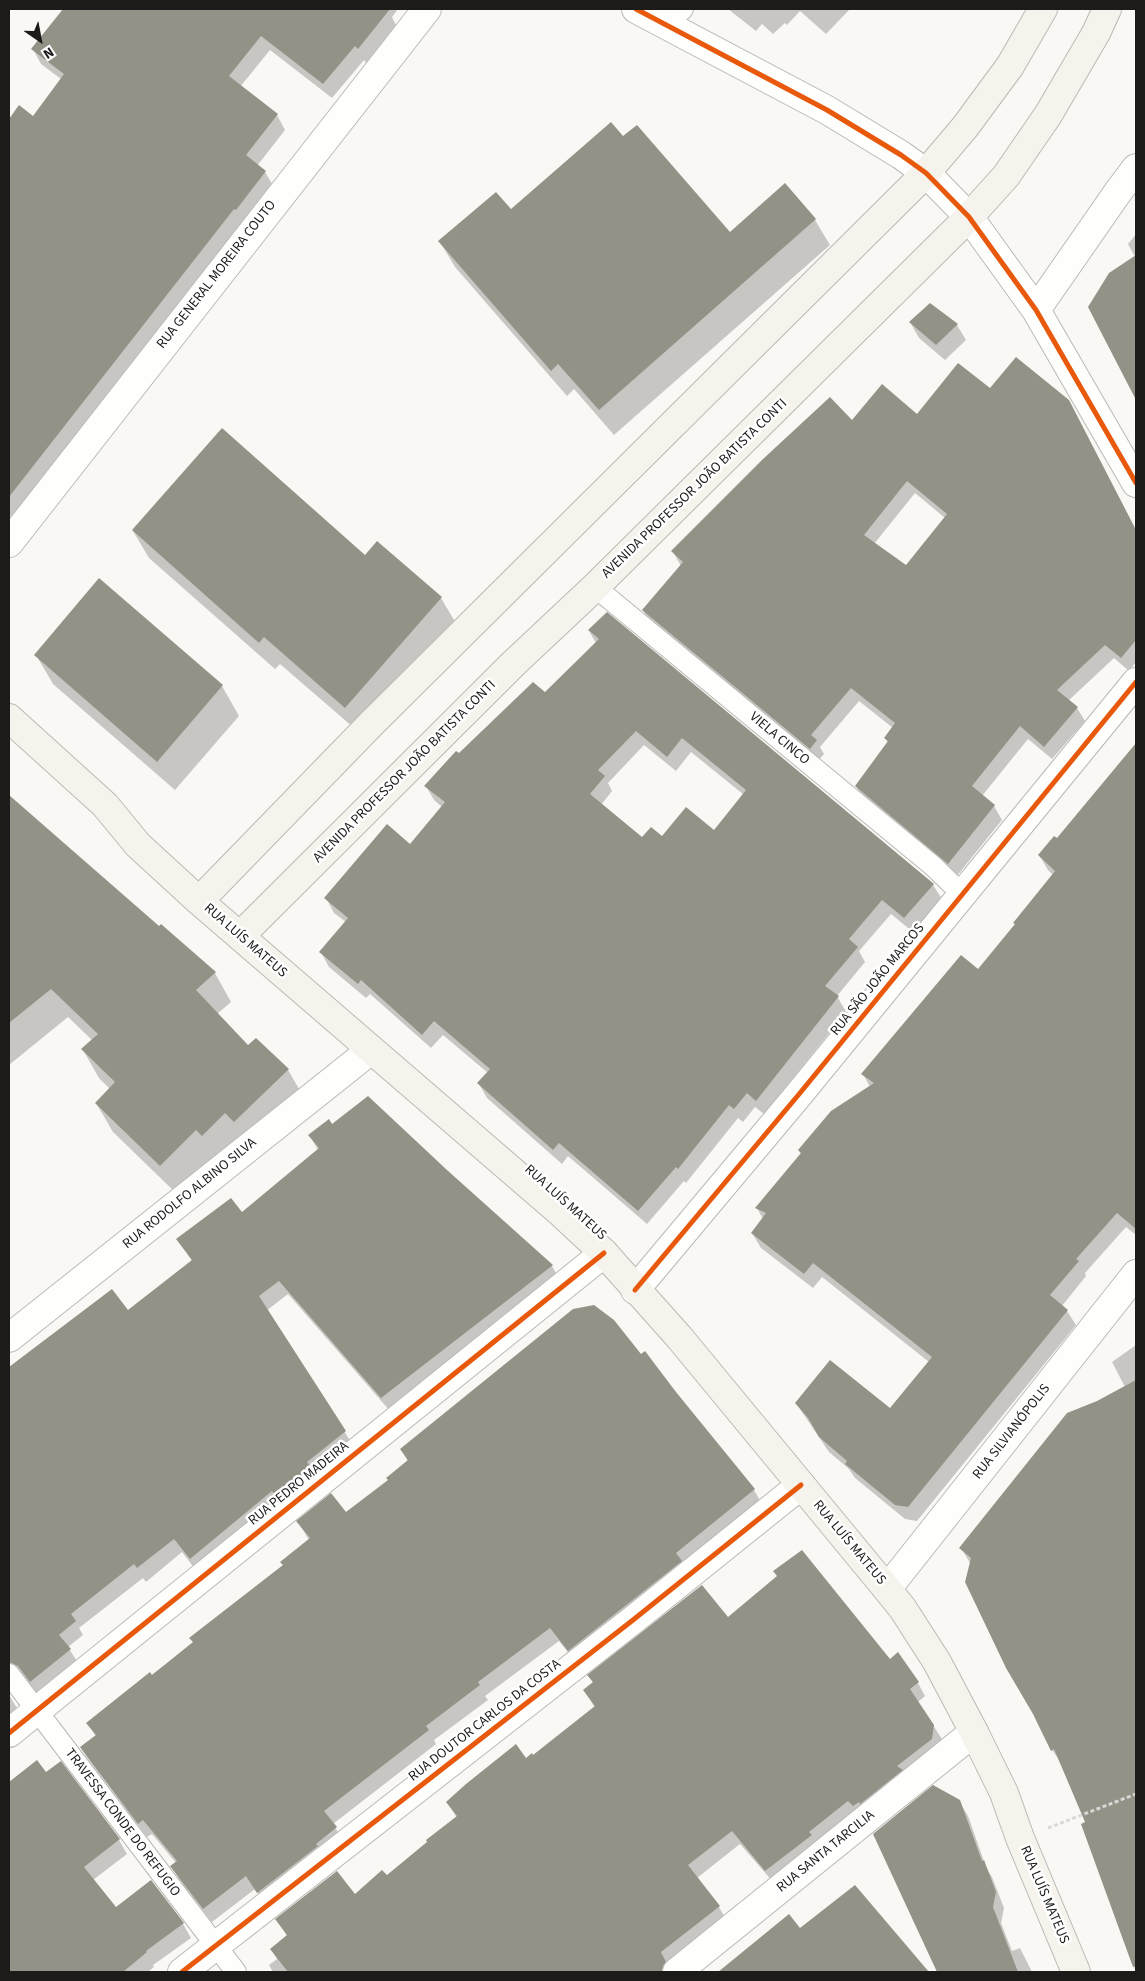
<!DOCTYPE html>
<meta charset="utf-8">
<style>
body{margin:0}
#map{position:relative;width:1145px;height:1981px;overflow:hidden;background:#f9f8f4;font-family:"Source Sans 3",sans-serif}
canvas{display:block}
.frame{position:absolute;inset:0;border:10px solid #1c1b19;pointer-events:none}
.north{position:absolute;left:15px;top:15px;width:50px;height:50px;-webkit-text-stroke:4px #fff;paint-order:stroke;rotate:147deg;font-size:14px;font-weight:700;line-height:20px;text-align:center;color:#1c1b19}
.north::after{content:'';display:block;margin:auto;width:18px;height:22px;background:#1c1b19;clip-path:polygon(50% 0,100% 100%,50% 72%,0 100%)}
</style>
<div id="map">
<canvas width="1145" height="1981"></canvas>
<div class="frame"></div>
<div class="north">N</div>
</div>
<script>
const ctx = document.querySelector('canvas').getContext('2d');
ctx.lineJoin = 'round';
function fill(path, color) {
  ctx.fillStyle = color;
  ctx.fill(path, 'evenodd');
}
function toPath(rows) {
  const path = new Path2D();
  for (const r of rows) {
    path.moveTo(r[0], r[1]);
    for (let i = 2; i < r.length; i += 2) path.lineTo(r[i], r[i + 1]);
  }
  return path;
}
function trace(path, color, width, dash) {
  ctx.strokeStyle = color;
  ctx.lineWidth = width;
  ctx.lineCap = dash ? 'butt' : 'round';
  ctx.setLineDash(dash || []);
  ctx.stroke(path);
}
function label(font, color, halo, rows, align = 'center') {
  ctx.font = font + ' "Source Sans 3",sans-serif';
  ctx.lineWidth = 5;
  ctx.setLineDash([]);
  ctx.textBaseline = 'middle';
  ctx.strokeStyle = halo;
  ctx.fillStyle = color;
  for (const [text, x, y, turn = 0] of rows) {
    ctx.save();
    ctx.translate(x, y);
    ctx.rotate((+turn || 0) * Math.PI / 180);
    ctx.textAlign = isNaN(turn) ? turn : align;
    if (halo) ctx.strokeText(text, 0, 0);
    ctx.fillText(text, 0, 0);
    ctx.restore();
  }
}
fill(toPath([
 [64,9,398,9,392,17,396,25,366,63,364,60,332,98,270,50,240,87,277,115,285,130,257,166,265,172,274,187,245,224,242,223,12,517,9,515,9,121,20,107,33,117,61,79,41,64,33,49],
 [728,9,850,9,826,34,800,11,787,25,785,23,773,34,762,24,756,31],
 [623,138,730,233,815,220,830,245,614,435,574,389,567,396,455,267,440,242,511,211],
 [1136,234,1136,398,1089,307,1135,257,1128,244],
 [910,322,957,325,966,340,945,360,919,338],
 [990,390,1076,415,1136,531,1136,662,1129,671,1114,658,1068,701,1077,708,1085,721,1052,759,1028,739,982,796,994,806,1002,820,956,877,864,800,856,786,888,743,885,738,893,728,859,701,820,747,824,754,818,761,651,624,643,610,681,566,673,552,852,422,917,416],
 [915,493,945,518,906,567,874,544],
 [133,531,365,556,441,598,457,625,361,734,280,664,275,669,149,558],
 [100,580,222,686,239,716,175,790,53,684,36,655],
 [589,631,933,885,942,899,913,932,891,914,859,951,865,962,837,996,846,1012,764,1114,755,1107,743,1122,738,1118,686,1183,684,1181,647,1224,568,1156,562,1164,487,1098,479,1084,488,1073,443,1035,431,1048,370,994,366,998,329,967,321,952,346,922,334,913,326,898,411,845,442,807,434,800,426,786,459,754,546,694,596,643],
 [644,745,676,771,691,752,744,795,714,832,643,839,601,805,612,791,608,783],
 [1136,747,1136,1007,1123,1023,1136,1034,1136,1235,1126,1227,1085,1273,1086,1276,1062,1306,1067,1311,1076,1325,917,1521,905,1519,855,1478,849,1469,829,1452,796,1403,890,1410,929,1362,822,1277,813,1288,761,1248,752,1233,763,1219,757,1208,802,1155,799,1150,870,1087,863,1074,978,970,1016,925,1053,875,1048,870,1039,855,1057,840],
 [9,796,159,928,215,973,231,1002,217,1014,248,1047,256,1039,288,1070,305,1099,219,1164,213,1158,177,1194,113,1132,96,1103,110,1089,99,1078,83,1050,93,1041,68,1017,9,1065],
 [332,1125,446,1171,552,1266,560,1280,390,1411,288,1294,266,1311,353,1445,198,1573,182,1552,146,1582,143,1578,79,1628,83,1635,68,1647,78,1663,39,1695,23,1677,9,1680,9,1370,112,1291,127,1311,192,1261,178,1240,242,1214,318,1150,310,1136],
 [1136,1345,1136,1479,1127,1483,1136,1507,1136,1972,1082,1825,1086,1823,1062,1764,1052,1750,970,1563,961,1548,1097,1402,1125,1387,1112,1362],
 [641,1355,754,1490,762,1504,577,1664,559,1641,485,1696,488,1700,434,1740,436,1744,333,1824,344,1842,266,1907,255,1889,212,1922,180,1881,172,1866,176,1863,152,1834,147,1837,90,1762,81,1748,96,1737,88,1723,194,1643,284,1566,309,1540,298,1522,346,1513,389,1481,408,1462,401,1449],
 [728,1618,890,1660,918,1683,925,1696,918,1702,942,1739,939,1753,774,1883,740,1844,697,1878,719,1907,727,1921,664,1972,273,1972,269,1965,277,1959,272,1950,287,1936,277,1919,355,1895,387,1877,457,1818,447,1802,533,1757,595,1708,584,1690,593,1683,589,1676],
 [9,1695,20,1713,9,1724],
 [36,1761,46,1774,119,1840,127,1854,93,1880,116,1909,183,1924,191,1938,153,1965,154,1967,148,1972,9,1972,9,1783],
 [959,1801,968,1816,986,1867,992,1877,1004,1908,1001,1923,1012,1951,1020,1948,1032,1972,939,1972,875,1834],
 [854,1887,927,1972,720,1972,789,1916,799,1930]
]), '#0003');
fill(toPath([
 [63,9,390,9,358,49,355,46,323,84,261,36,229,76,278,114,246,155,266,171,236,210,234,209,9,497,9,119,19,105,33,116,64,74,31,49],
 [611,122,623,136,637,125,730,232,785,183,816,219,599,410,558,364,551,371,438,241,496,192,511,209],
 [1136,255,1136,400,1088,307,1109,273],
 [930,303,958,324,936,345,909,322],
 [1016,357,1069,400,1136,530,1136,640,1121,658,1105,645,1057,690,1078,707,1044,747,1020,726,972,786,995,805,948,864,855,786,888,741,884,738,895,723,851,688,811,735,817,740,810,749,642,610,683,562,671,551,763,459,830,397,852,420,882,384,917,414,958,363,990,388],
 [907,481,947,514,906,565,864,535],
 [222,428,365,555,377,541,442,597,345,708,264,637,259,643,132,530],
 [99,578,223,685,157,762,34,655],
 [607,612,934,884,904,918,882,900,849,939,858,947,825,986,839,996,756,1101,747,1093,734,1109,729,1105,678,1169,676,1167,638,1211,559,1143,553,1150,477,1083,490,1069,434,1021,422,1035,361,980,358,984,319,952,348,918,324,898,387,824,410,844,445,802,424,786,456,751,459,753,533,682,545,692,599,639,588,630],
 [636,731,667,757,682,738,746,790,714,830,686,807,662,836,651,827,642,837,590,794,605,776,598,770],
 [1136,743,1136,1229,1117,1213,1076,1259,1079,1261,1050,1295,1068,1310,908,1507,895,1505,845,1464,847,1461,819,1437,808,1418,795,1403,830,1360,890,1408,932,1357,813,1263,804,1274,751,1233,766,1213,755,1208,801,1153,798,1150,831,1111,874,1083,861,1074,961,955,978,969,1015,924,1013,923,1055,871,1038,855,1054,836,1057,838],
 [9,795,159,926,161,924,216,972,196,990,248,1045,256,1038,289,1069,234,1122,225,1113,202,1136,196,1130,160,1166,95,1103,115,1082,81,1049,98,1034,51,989,9,1023],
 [368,1096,447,1170,553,1265,381,1398,279,1281,259,1296,346,1431,307,1462,312,1469,277,1497,272,1491,190,1559,174,1539,137,1568,134,1564,71,1614,76,1621,59,1635,71,1649,30,1682,18,1666,9,1662,9,1367,112,1289,128,1310,192,1260,176,1239,231,1198,242,1212,319,1148,308,1135,329,1119,332,1124],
 [594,1305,614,1320,641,1354,645,1351,676,1392,755,1489,676,1553,682,1561,568,1651,550,1628,478,1682,480,1685,426,1726,429,1730,324,1811,337,1827,316,1844,318,1846,257,1893,246,1876,203,1909,170,1866,177,1861,143,1820,138,1824,80,1747,96,1735,86,1723,150,1672,152,1675,193,1642,189,1638,283,1565,280,1562,310,1538,296,1521,331,1493,346,1512,388,1480,386,1478,408,1460,400,1449,573,1309],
 [1136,1380,1136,1966,1133,1967,1081,1824,1085,1822,1054,1749,1051,1751,1033,1714,1006,1668,965,1582,971,1558,959,1548,1067,1413,1097,1401],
 [802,1550,890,1659,898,1652,919,1682,910,1689,934,1725,932,1739,897,1766,903,1770,860,1804,859,1802,853,1806,848,1801,809,1832,812,1835,765,1871,732,1831,688,1865,720,1906,661,1952,666,1962,663,1966,662,1972,288,1972,270,1949,287,1935,275,1919,337,1871,355,1894,382,1870,387,1875,427,1842,426,1840,457,1816,446,1802,466,1784,516,1744,526,1758,532,1753,533,1755,595,1706,583,1690,593,1682,587,1675,702,1585,728,1617,777,1576,773,1571],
 [37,1760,46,1772,61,1761,120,1839,84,1867,116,1907,151,1880,184,1923,146,1951,147,1952,123,1972,9,1972,9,1782],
 [933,1785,960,1800,982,1861,984,1860,996,1892,993,1907,1018,1972,937,1972,873,1834],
 [855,1885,929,1972,718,1972,789,1914,800,1928]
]), '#949187');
const service = toPath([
 [666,25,683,9],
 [595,587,933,866,962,894],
 [9,1674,236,1972]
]);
const minor = toPath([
 [636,9,827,110,901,155,926,173,969,217,1036,310,1136,483],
 [1036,310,1118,192,1136,168],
 [9,543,427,9],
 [635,1290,800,1093,1136,682],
 [9,1338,371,1050],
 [9,1733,604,1253],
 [182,1972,633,1620,801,1485],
 [677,1972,974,1732]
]);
const tertiary = toPath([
 [887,1589,1136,1274]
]);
const secondary = toPath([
 [9,718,105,805,138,845,199,901,561,1213,604,1253,679,1337,887,1589,903,1609,937,1662,974,1732,1004,1793,1020,1838,1076,1972],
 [199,901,372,723,926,173,965,127,1010,66,1043,9],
 [240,936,514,663,595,587,969,217,1006,176,1048,115,1096,33,1107,9]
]);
trace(service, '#b9b9b6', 22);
trace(minor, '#b9b9b6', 30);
trace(tertiary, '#b9b9b6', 30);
trace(secondary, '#b9b9b6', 30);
trace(toPath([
 [1048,1828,1136,1794]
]), '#d8d8d7', 3, [4, 2.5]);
trace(service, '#fefefd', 20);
trace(minor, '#fefefd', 28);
trace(tertiary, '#fefefd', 28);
trace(secondary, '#f5f3ec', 28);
trace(toPath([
 [636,9,827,110,901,155,926,173,969,217,1036,310,1136,483],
 [635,1290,800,1093,1136,682],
 [9,1733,604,1253],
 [182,1972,633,1620,801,1485]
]), '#e8590c', 5);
label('14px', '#1c1b19', '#fff', [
 ["RUA GENERAL MOREIRA COUTO",217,275,-52],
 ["AVENIDA PROFESSOR JOÃO BATISTA CONTI",695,489,-44],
 ["VIELA CINCO",779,739,40],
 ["AVENIDA PROFESSOR JOÃO BATISTA CONTI",405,772,-45],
 ["RUA LUÍS MATEUS",245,941,41],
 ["RUA SÃO JOÃO MARCOS",878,980,-51],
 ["RUA RODOLFO ALBINO SILVA",190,1194,-39],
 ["RUA LUÍS MATEUS",565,1203,42],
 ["RUA SILVIANÓPOLIS",1012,1432,-52],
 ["RUA PEDRO MADEIRA",299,1484,-39],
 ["RUA LUÍS MATEUS",849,1543,50],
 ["RUA DOUTOR CARLOS DA COSTA",485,1721,-38],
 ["TRAVESSA CONDE DO REFUGIO",122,1823,53],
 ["RUA SANTA TARCILIA",826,1852,-39],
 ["RUA LUÍS MATEUS",1044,1895,67]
]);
</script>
